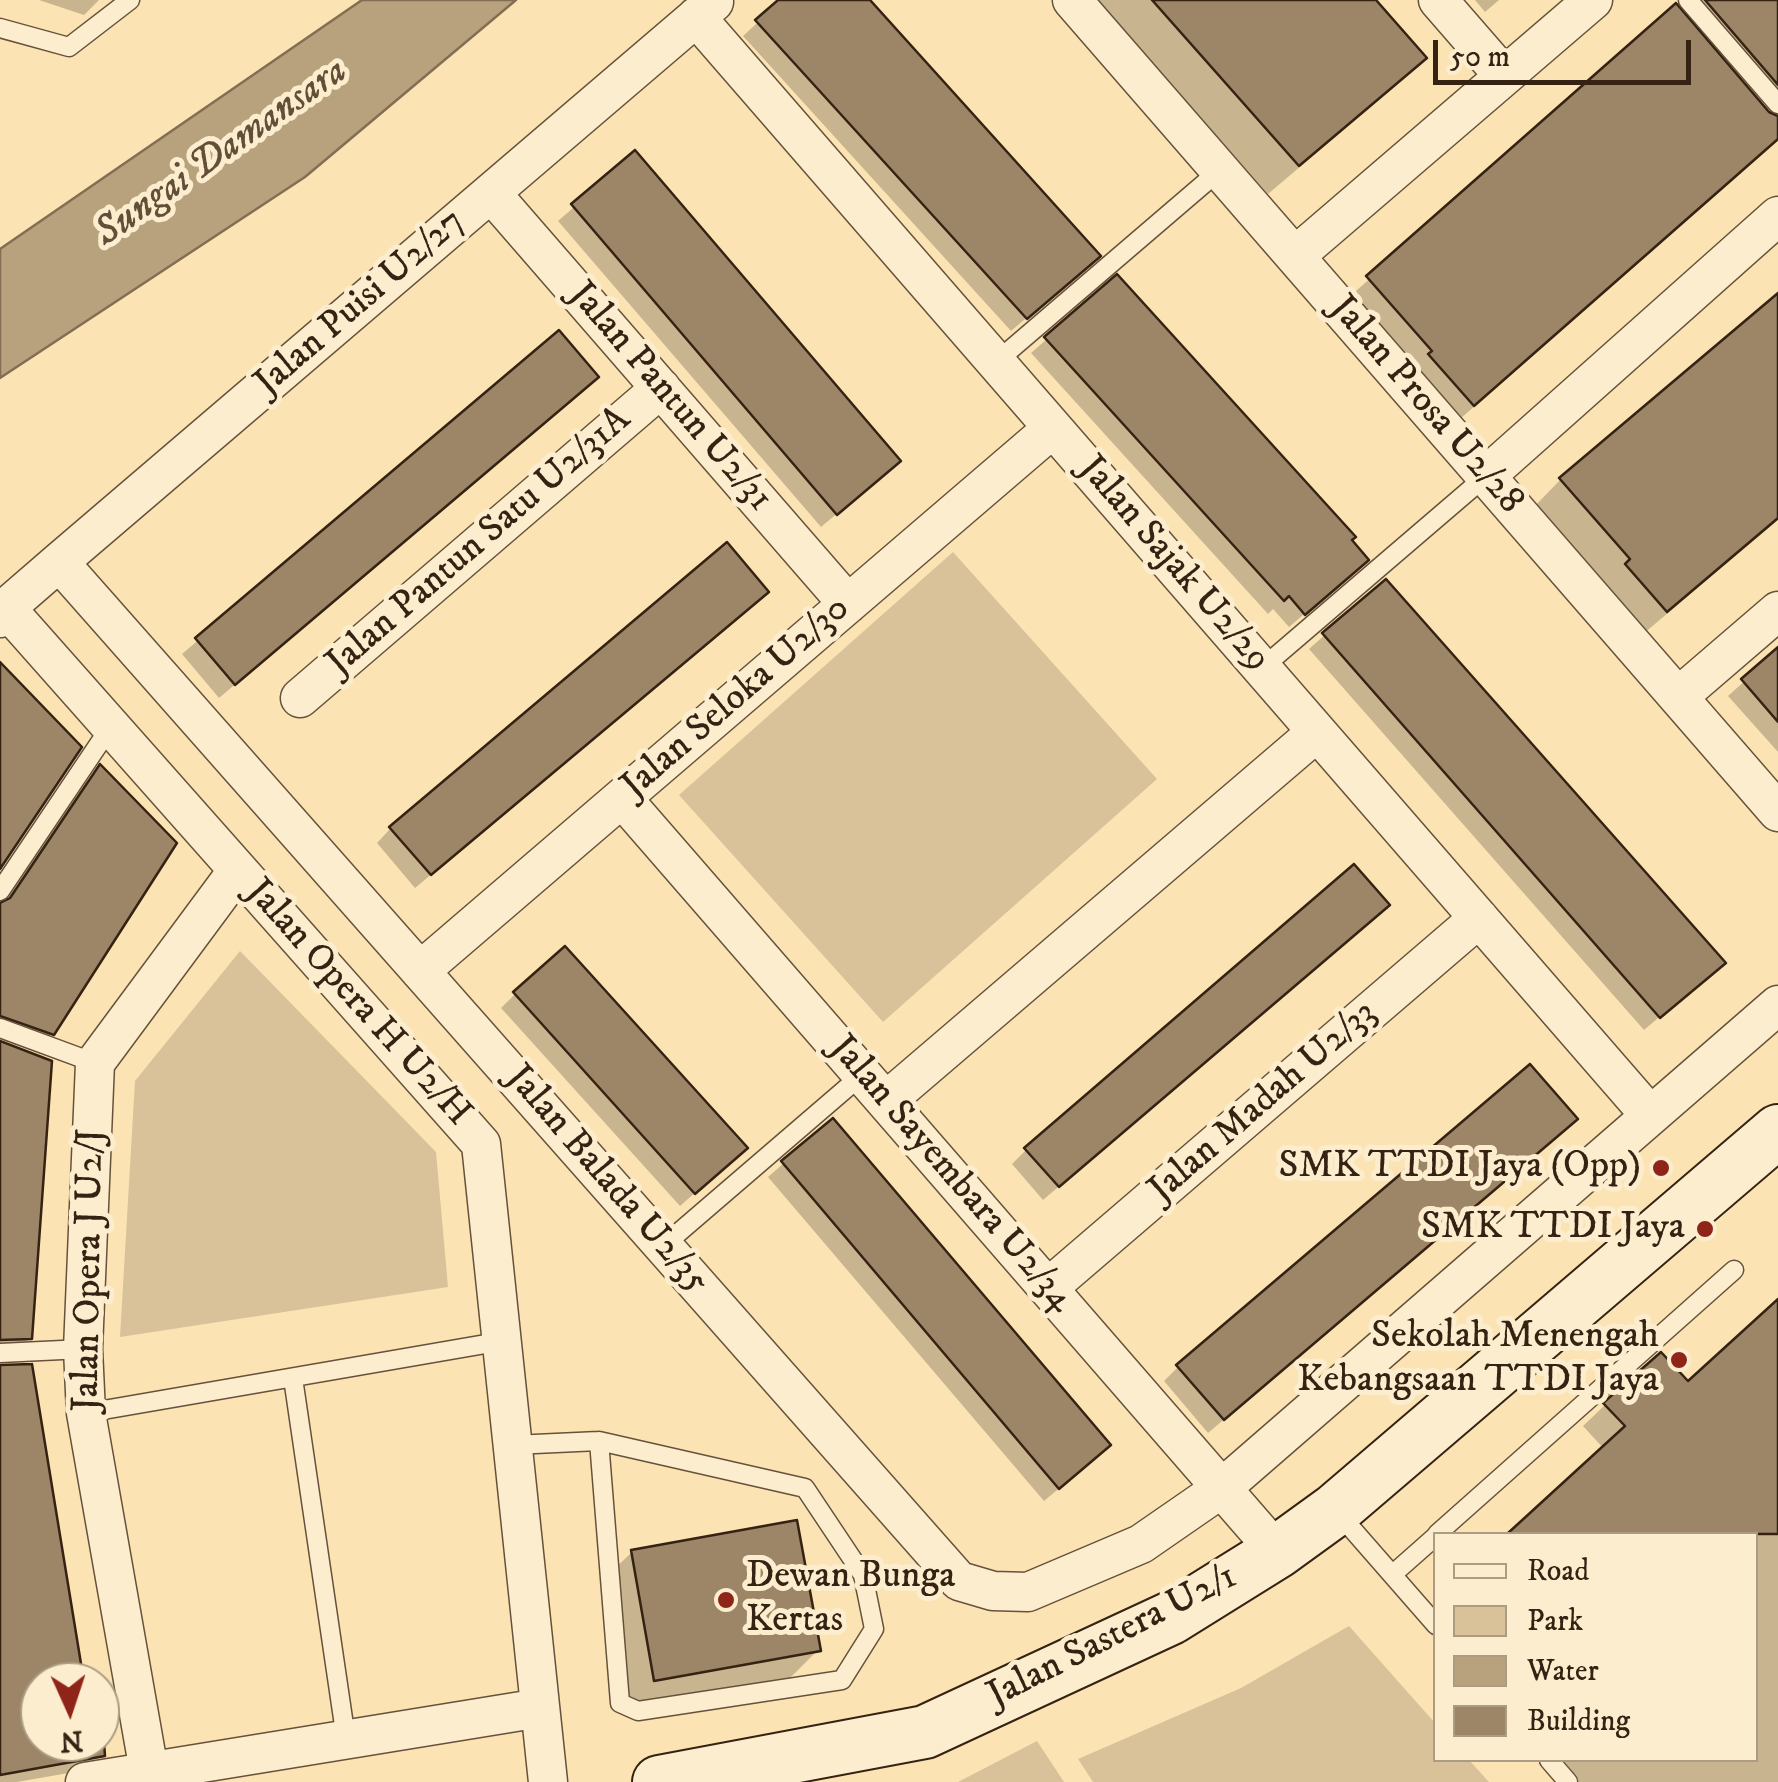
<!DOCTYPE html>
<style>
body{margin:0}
#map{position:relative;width:1778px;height:1782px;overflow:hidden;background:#fbe3b4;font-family:"IM FELL DW Pica",serif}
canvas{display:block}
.legend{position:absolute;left:1433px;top:1532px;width:325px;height:230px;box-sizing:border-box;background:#fcedce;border:2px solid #ac9c83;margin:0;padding:12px 18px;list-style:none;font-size:30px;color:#352213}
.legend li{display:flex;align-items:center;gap:20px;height:50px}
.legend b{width:50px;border:2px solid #ac9c83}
.north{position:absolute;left:20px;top:1662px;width:100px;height:100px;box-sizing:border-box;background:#fcedce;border:2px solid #ac9c83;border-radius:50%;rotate:177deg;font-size:28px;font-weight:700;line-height:40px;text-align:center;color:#352213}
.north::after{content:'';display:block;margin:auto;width:35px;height:45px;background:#8f2418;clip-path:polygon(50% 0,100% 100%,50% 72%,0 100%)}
.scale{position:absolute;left:1433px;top:40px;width:258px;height:45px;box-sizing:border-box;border:5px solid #352213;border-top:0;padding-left:12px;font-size:30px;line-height:35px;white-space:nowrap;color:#352213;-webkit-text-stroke:8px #fcedce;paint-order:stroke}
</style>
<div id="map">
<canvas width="1778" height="1782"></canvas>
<ul class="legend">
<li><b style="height:12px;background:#fcedce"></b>Road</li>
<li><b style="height:28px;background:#d9c299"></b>Park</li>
<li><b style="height:28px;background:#b8a17d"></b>Water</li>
<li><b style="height:28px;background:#9c8667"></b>Building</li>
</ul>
<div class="north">N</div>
<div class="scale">50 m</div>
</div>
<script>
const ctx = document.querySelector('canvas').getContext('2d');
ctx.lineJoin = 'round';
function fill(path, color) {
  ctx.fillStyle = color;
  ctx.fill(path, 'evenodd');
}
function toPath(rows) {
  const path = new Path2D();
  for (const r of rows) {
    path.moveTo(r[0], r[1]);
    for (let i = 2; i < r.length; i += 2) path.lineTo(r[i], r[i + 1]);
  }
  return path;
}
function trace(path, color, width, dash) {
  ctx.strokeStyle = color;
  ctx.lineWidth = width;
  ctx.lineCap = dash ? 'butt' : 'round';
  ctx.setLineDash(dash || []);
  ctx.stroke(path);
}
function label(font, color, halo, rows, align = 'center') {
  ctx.font = font + ' "IM FELL DW Pica",serif';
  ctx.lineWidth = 10;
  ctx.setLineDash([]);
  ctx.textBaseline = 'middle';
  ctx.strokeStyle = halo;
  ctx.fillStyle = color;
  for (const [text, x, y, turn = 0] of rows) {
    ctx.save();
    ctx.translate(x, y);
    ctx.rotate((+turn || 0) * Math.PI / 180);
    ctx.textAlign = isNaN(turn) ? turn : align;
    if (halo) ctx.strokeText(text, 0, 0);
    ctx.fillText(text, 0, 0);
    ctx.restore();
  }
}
fill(toPath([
 [953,552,1157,779,883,1022,679,795],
 [240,951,436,1152,448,1287,120,1337,135,1081],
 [1349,1626,1435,1723,1436,1760,1469,1760,1489,1782,1093,1782,1078,1759,1241,1688],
 [1037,1741,1064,1782,958,1782]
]), '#d9c299');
const water = toPath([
 [362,0,516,0,305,177,0,378,0,249,362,0]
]);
fill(water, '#b8a17d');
trace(water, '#846e53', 2.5);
fill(toPath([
 [39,0,99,0,84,15],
 [782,0,867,0,1083,270,1011,331,743,36],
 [1097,0,1373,0,1423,58,1394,87,1268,194],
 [1475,0,1499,0,1485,12],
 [1692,0,1778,0,1778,132,1740,174,1444,433,1338,307,1663,18,1679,13],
 [635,154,883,475,821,527,558,221],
 [1117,278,1351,574,1289,627,1273,609,1268,614,1031,353],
 [1778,298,1778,520,1636,640,1532,509,1561,479],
 [558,334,581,391,219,698,182,654],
 [1385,582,1723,963,1644,1030,1309,649],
 [751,606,415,888,377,843,391,828],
 [1778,651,1778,752,1728,696],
 [100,768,52,1033,37,1048,0,1035,0,906,86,782],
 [1372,919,1043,1200,1012,1164,1026,1150],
 [515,994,730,1162,680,1206,501,1008],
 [0,1044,30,1338,15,1352,0,1354],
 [832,1121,1093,1460,1044,1501,768,1177],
 [1560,1133,1208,1433,1164,1381,1178,1367],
 [1778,1302,1778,1782,1566,1782,1545,1760,1756,1760,1756,1534,1511,1534,1604,1449,1583,1426,1605,1405,1688,1385],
 [0,1368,82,1682,40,1682,40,1742,92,1742,94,1756,80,1771,17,1782,0,1782],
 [632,1552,818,1650,789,1679,625,1709,602,1581]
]), '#0003');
const building = toPath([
 [778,0,870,0,1101,256,1027,319,755,20,778,0],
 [1152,0,1376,0,1427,58,1299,166,1152,0],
 [1705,0,1778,0,1778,85,1705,0],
 [1676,3,1769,112,1778,116,1778,139,1474,406,1428,354,1432,351,1366,276,1676,3],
 [635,150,901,461,837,515,571,204,635,150],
 [1117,274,1356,537,1352,540,1369,560,1305,615,1289,596,1284,601,1044,337,1117,274],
 [1778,293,1778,518,1667,612,1625,564,1630,559,1559,478,1778,293],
 [559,330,599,377,235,685,195,638,559,330],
 [727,542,769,592,431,875,389,827,727,542],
 [1386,579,1726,963,1660,1018,1322,633,1386,579],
 [1778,647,1778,722,1741,679,1778,647],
 [0,662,82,747,0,869,0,662],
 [100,764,177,843,54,1035,0,1016,0,903,10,898,100,764],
 [1354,864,1390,905,1059,1187,1024,1148,1354,864],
 [565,946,748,1148,695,1194,513,992,565,946],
 [0,1041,52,1061,32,1339,0,1340,0,1041],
 [1530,1064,1578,1119,1224,1420,1176,1365,1530,1064],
 [833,1118,1111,1445,1059,1489,781,1161,833,1118],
 [1778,1299,1778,1534,1507,1534,1625,1426,1603,1403,1661,1352,1688,1381,1778,1299],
 [32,1364,84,1682,40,1682,40,1742,104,1742,105,1756,0,1775,0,1365,32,1364],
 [797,1520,821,1651,654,1681,631,1550,797,1520]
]);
fill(building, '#9c8667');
trace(building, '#352213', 2.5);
const lane = toPath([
 [1688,0,1778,104],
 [0,28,69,47,130,0],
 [996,362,1220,170],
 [1262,668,1486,476],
 [0,891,111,726],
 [0,1028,95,1063],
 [663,1246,863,1074],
 [0,1353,83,1349],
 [293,1378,346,1739],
 [86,1413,503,1341],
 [599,1441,805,1488,863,1575,874,1629,842,1680,638,1711,620,1703,599,1441],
 [513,1445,599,1441],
 [1339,1514,1436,1625],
 [1437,1534,1734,1270],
 [1393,1574,1436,1536],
 [1549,1760,1568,1782]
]);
const street = toPath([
 [1072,0,1778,812],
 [1438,0,1504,76],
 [696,17,1649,1114],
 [491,193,848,604],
 [1295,256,1593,0],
 [1486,476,1778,216],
 [59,562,959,1581,993,1591,1028,1592,1141,1544,1222,1488,1778,1005],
 [6,608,481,1144,548,1782],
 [0,618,6,608,59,562,714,2],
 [1678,697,1778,611],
 [300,698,661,388],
 [622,798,1277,1552],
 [420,971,1053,428],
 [886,1101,1317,732],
 [1048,1288,1479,918],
 [149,1771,86,1413,83,1349,95,1063,238,870],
 [85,1782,540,1708]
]);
const secondary = toPath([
 [659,1782,925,1732,1171,1618,1277,1552,1335,1510,1778,1131]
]);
trace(lane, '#66523b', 21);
trace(street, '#66523b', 41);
trace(secondary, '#352213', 56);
trace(lane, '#fcedce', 18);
trace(street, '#fcedce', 38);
trace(secondary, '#fcedce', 52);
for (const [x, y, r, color] of [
 [1661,1168,10,"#8f2418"],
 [1705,1229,10,"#8f2418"],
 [1679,1360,10,"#8f2418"],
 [726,1600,10,"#8f2418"]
]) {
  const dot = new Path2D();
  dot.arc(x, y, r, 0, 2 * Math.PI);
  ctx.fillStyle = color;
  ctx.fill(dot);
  trace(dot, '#fcedce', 4);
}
label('38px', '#352213', '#fcedce', [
 ["Jalan Puisi U2/27",361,304,-41],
 ["Jalan Pantun U2/31",669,398,49],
 ["Jalan Prosa U2/28",1425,406,49],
 ["Jalan Pantun Satu U2/31A",480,543,-41],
 ["Jalan Sajak U2/29",1173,565,49],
 ["Jalan Seloka U2/30",737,699,-41],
 ["Jalan Opera H U2/H",357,1004,48],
 ["Jalan Madah U2/33",1264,1103,-41],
 ["Jalan Sayembara U2/34",950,1175,49],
 ["Jalan Balada U2/35",606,1181,49],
 ["Jalan Opera J U2/J",91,1270,-89],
 ["Jalan Sastera U2/1",1113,1638,-27]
]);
label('38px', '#352213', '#fcedce', [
 ["SMK TTDI Jaya (Opp)",1641,1168],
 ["SMK TTDI Jaya",1685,1229],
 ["Sekolah Menengah",1659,1338],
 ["Kebangsaan TTDI Jaya",1659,1382],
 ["Dewan Bunga",746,1578,"left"],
 ["Kertas",746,1622,"left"]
], 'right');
label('italic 40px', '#634e38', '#fcedce', [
 ["Sungai Damansara",222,154,-35]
]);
</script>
